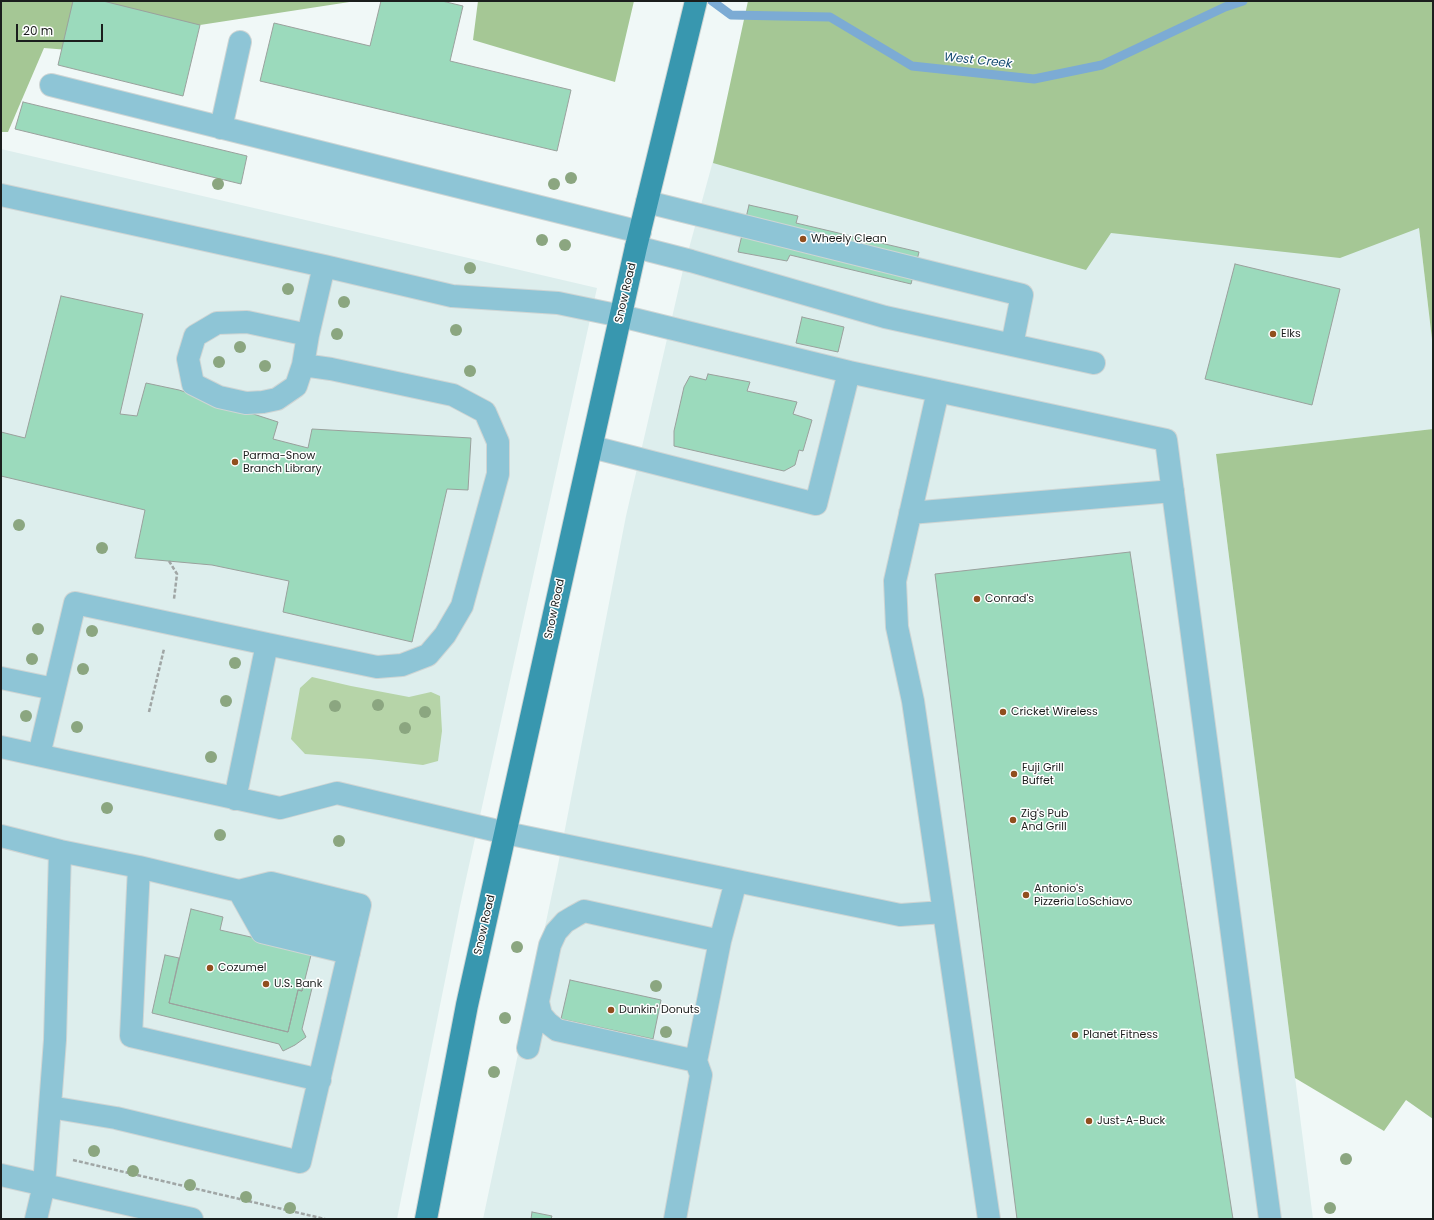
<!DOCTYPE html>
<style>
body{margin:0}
#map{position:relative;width:1434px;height:1220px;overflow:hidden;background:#f0f8f7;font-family:Poppins,sans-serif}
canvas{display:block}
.frame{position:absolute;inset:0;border:2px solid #1b1e1d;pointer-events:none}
.scale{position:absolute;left:16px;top:24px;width:87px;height:18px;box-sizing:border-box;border:2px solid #1b1e1d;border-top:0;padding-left:5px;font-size:12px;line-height:14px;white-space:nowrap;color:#1b1e1d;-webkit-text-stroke:3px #fff;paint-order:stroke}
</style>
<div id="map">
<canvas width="1434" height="1220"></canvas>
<div class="frame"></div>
<div class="scale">20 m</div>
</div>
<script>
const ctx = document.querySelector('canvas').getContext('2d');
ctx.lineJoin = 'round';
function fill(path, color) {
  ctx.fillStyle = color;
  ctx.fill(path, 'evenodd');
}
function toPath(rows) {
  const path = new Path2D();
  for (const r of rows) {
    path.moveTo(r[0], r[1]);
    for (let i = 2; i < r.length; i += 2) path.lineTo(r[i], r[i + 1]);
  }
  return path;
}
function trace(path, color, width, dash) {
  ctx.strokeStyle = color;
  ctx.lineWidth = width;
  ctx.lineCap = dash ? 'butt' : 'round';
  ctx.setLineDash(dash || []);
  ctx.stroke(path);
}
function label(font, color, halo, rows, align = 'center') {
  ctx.font = font + ' Poppins,sans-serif';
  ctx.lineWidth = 3;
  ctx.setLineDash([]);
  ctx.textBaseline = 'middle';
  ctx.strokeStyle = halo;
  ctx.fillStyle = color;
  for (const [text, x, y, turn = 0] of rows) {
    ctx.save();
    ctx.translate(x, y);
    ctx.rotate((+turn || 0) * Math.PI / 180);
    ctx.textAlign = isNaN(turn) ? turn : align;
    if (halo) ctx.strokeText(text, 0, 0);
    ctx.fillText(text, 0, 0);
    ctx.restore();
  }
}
fill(toPath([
 [721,132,1419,228,1433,348,1433,429,1216,454,1313,1219,483,1219,557,870,626,516,683,270],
 [1,149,597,288,460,906,397,1219,1,1219]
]), '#ddeeed');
fill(toPath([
 [312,677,351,686,409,697,431,692,440,696,442,731,438,761,423,765,370,759,305,754,291,739,300,688]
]), '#b6d4a8');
fill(toPath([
 [1,1,356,1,200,25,118,54,44,48,8,132,1,132],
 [478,1,634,1,615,82,473,40],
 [748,1,1433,1,1433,348,1419,228,1340,258,1111,233,1086,270,713,163],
 [1433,429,1433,1119,1406,1100,1384,1131,1295,1078,1216,454]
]), '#a5c795');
trace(toPath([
 [712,1,731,15,830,17,912,66,1034,79,1102,65,1225,7,1243,1]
]), '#7cabd4', 9);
const building = toPath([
 [73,1,103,1,200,25,183,96,58,65,73,1],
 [381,1,442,1,463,6,450,61,571,90,557,151,260,81,274,23,370,46,381,1],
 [23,102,247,156,241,184,15,129,23,102],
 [749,205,798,216,796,223,919,252,911,284,790,255,787,261,738,252,749,205],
 [1235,264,1340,289,1312,405,1205,379,1235,264],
 [61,296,143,314,120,414,137,416,146,383,179,390,278,422,273,439,308,448,312,429,471,438,468,490,447,489,412,642,283,612,289,581,212,565,135,558,145,510,1,476,1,432,25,438,61,296],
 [802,317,844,327,838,352,796,343,802,317],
 [708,374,750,382,747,391,797,402,793,414,812,420,803,451,799,450,795,465,784,471,674,446,674,431,684,387,690,376,706,380,708,374],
 [1130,552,1233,1219,1017,1219,935,574,1130,552],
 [191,909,223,917,220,930,312,951,302,991,298,990,288,1032,169,1003,191,909],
 [165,955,179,958,169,1003,288,1032,298,990,302,991,303,986,312,988,302,1029,306,1037,295,1045,283,1051,279,1044,152,1013,165,955],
 [570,980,661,1000,653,1039,561,1019,570,980],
 [532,1212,552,1216,551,1219,531,1219,532,1212]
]);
fill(building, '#9bdabc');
trace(building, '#9aa19d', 1);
const minor = toPath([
 [51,85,640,232],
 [221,128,240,42],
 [1,195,324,266],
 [647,202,1022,295,1012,345],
 [636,247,691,261,885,317,1094,363],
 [247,322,308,335,303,365,296,386,277,399,263,402,246,403,219,397,193,384,188,359,195,336,217,323,247,322],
 [308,335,324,266,452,296,558,303,621,316,849,372,816,504,592,447],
 [849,372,1166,440,1270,1219],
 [938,391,895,581,897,627,913,701,989,1219],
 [910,513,1173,491],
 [1,678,54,689],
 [1,747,280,808,337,793,506,833,900,915,944,912],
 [39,755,75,603,267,644],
 [235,799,267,644,377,667,402,665,428,655,445,635,462,606,498,474,498,442,485,412,453,395,331,369,303,365],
 [1,836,60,851,55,1040,44,1185,36,1219],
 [139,867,131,1036,320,1080],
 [239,891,262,932,349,953],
 [241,892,356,920],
 [251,911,352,937],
 [538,1002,541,1015,548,1023,557,1030,696,1061],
 [528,1048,550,945,556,932,565,922,575,916,584,911,720,941],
 [50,1107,116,1118,300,1162,360,905,271,883,239,891,139,867,60,851],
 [1,1175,192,1219],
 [675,1219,701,1075,696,1061,720,941,736,881]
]);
const major = toPath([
 [426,1219,467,1005,578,506,636,247,696,1]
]);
trace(minor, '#ced5d4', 24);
trace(major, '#ced5d4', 24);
trace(toPath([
 [169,561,177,574,174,599],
 [149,712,164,649],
 [73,1160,325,1219]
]), '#a0a6a5', 2.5, [4, 2]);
trace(minor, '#8ec5d6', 22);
trace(major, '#3897af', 22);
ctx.fillStyle = '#8ba680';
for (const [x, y] of [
 [571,178],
 [218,184],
 [554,184],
 [542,240],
 [565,245],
 [470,268],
 [288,289],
 [344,302],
 [456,330],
 [337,334],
 [240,347],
 [219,362],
 [265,366],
 [470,371],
 [19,525],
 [102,548],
 [38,629],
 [92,631],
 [32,659],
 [235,663],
 [83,669],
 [226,701],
 [378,705],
 [335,706],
 [425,712],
 [26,716],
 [77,727],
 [405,728],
 [211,757],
 [107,808],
 [220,835],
 [339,841],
 [517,947],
 [656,986],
 [505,1018],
 [666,1032],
 [494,1072],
 [94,1151],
 [1346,1159],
 [133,1171],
 [190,1185],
 [246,1197],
 [290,1208],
 [1330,1208]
]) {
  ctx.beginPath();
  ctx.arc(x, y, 6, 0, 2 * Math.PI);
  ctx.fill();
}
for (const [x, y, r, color] of [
 [803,239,4,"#914f1e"],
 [1273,334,4,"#914f1e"],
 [235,462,4,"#914f1e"],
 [977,599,4,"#914f1e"],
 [1003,712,4,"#914f1e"],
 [1014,774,4,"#914f1e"],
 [1013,820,4,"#914f1e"],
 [1026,895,4,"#914f1e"],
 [210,968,4,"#914f1e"],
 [266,984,4,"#914f1e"],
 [611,1010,4,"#914f1e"],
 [1075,1035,4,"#914f1e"],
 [1089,1121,4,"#914f1e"]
]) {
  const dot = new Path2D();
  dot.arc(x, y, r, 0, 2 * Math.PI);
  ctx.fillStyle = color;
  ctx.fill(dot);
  trace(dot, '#fff', 1.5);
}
label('11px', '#1b1e1d', '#fff', [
 ["Wheely Clean",811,239],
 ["Elks",1281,334],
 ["Parma-Snow",243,456],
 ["Branch Library",243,469],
 ["Conrad's",985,599],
 ["Cricket Wireless",1011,712],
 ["Fuji Grill",1022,768],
 ["Buffet",1022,781],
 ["Zig's Pub",1021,814],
 ["And Grill",1021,827],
 ["Antonio's",1034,889],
 ["Pizzeria LoSchiavo",1034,902],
 ["Cozumel",218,968],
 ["U.S. Bank",274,984],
 ["Dunkin' Donuts",619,1010],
 ["Planet Fitness",1083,1035],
 ["Just-A-Buck",1097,1121]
], 'left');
label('11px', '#1b1e1d', '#fff', [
 ["Snow Road",626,293,-77],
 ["Snow Road",555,609,-78],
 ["Snow Road",485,925,-77]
]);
label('italic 12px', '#134970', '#fff', [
 ["West Creek",978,61,6]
]);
</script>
